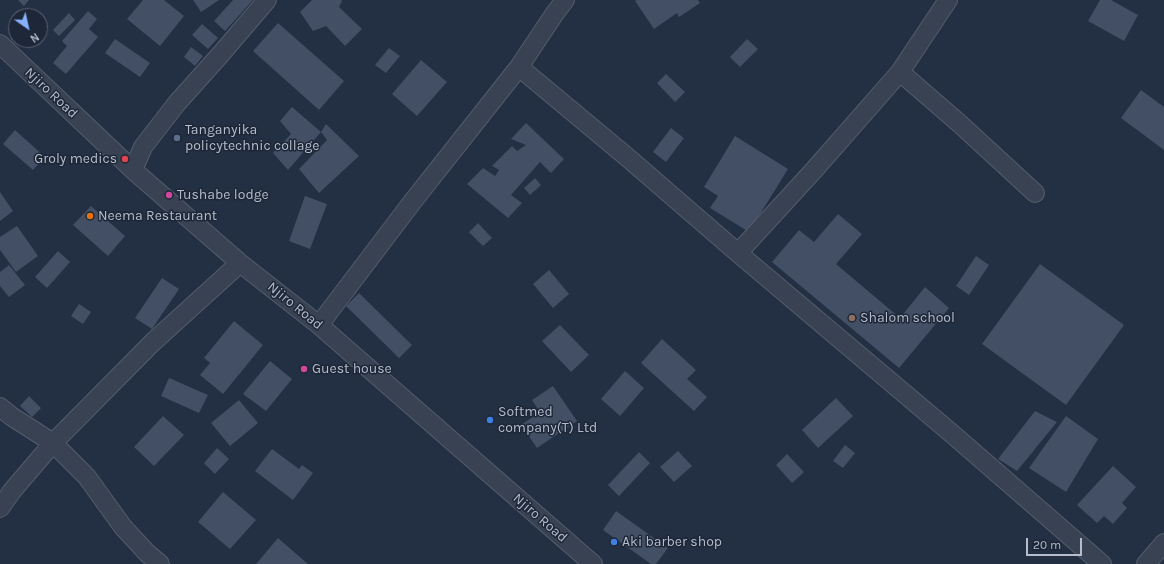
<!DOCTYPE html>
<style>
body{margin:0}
#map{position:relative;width:1164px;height:564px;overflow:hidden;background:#232f43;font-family:Karla,sans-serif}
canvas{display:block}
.north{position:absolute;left:8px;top:8px;width:40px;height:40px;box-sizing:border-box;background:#1d2737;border:1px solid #5a6373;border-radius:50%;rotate:146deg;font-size:11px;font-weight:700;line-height:16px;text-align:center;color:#b5bdcc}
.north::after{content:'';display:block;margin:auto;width:14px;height:18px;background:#87b0ff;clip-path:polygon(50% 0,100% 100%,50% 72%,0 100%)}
.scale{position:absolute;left:1026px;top:538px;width:56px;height:18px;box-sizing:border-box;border:2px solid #b5bdcc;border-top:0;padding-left:5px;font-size:12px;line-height:14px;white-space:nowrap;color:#b5bdcc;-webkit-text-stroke:3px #1d2737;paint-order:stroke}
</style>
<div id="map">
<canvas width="1164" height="564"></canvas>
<div class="north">N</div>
<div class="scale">20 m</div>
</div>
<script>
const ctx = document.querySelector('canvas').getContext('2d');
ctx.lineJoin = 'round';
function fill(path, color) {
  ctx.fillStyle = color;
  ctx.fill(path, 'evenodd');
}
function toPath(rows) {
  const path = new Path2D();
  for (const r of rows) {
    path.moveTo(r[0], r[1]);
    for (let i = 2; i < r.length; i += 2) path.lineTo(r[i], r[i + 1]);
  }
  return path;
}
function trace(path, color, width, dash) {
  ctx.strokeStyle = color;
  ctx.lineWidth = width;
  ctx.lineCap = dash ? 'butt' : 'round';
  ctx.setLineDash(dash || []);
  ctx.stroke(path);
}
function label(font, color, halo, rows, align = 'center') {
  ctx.font = font + ' Karla,sans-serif';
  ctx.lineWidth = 3;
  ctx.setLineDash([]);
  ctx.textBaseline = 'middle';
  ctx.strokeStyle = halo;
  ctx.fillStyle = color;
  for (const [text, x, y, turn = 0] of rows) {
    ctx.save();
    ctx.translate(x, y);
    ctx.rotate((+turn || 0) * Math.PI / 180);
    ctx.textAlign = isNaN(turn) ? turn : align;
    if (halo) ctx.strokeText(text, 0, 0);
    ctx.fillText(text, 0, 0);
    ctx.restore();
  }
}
fill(toPath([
 [18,0,29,0,24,6],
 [143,0,164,0,184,16,160,46,127,19],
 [193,0,219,0,201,12],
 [233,0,253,0,225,31,214,21],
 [312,0,341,0,342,1,339,7,362,29,345,46,326,26,313,31,300,12],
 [637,0,698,0,700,3,679,17,677,13,654,29,635,1],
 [1100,0,1111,0,1138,15,1124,41,1088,21],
 [88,11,97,19,89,29,98,37,66,74,53,63,67,46,62,41],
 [69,13,75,20,59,36,53,30],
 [278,23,344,81,319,110,253,51],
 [202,24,218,38,208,49,192,35],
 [115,39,150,63,140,77,105,53],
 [747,39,758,49,740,67,730,57],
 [191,47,203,56,195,66,184,57],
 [389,48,400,56,386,73,375,65],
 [421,60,447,82,417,116,392,94],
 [666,74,685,92,675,102,657,83],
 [1141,90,1164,107,1164,150,1121,118],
 [292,107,321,132,288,170,273,153,291,134,280,121],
 [526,123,564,159,551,173,540,162,511,195,522,203,508,218,467,184,483,168,495,176,499,170,492,166,512,146,517,151,526,145,511,139],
 [326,124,359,156,319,193,299,169,327,140,321,132],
 [671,128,684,138,666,162,653,152],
 [15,130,45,157,33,170,3,144],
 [735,136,788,169,749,232,710,208,718,196,704,187],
 [535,178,541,185,530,195,524,188],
 [0,192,13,211,0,221],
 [305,196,327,204,310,249,289,241],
 [91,206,125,236,108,256,73,225],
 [838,214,862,234,836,264,900,318,925,287,949,308,899,368,772,262,799,230,814,242],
 [478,223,492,238,483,246,469,232],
 [17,226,38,256,16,272,0,250,0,237],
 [58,251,70,262,47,288,35,277],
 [976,256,989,265,969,295,956,286],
 [1040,264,1124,325,1066,405,982,344],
 [9,265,25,285,9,297,0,286,0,272],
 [549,270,569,294,553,308,533,284],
 [162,278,179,289,152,329,135,318],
 [359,293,412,345,399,358,346,306],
 [79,304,91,312,83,324,71,316],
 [234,321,263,345,223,394,200,375,210,363,204,358],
 [560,325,589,355,571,372,542,341],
 [662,339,696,370,687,379,707,397,694,411,641,363],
 [270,361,292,379,266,411,243,394],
 [625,371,644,388,620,416,601,399],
 [169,378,208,395,199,413,161,396],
 [553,386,577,421,537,448,521,425,540,412,532,400],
 [29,396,41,408,32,417,20,406],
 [836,398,853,416,818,448,802,430],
 [239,400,258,423,230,446,211,423],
 [1035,411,1057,422,1017,471,998,459],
 [163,416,184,435,154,466,134,447],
 [1066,416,1098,439,1066,492,1029,468],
 [845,445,855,453,843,468,833,461],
 [217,448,229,459,215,474,204,463],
 [272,449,299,469,302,465,313,473,293,500,255,471],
 [678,451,692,466,674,482,660,467],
 [639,452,650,463,619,496,608,485],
 [787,454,804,472,792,483,776,465],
 [1113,466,1136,487,1122,503,1127,508,1113,524,1104,516,1097,523,1077,505],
 [223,492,256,520,230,549,198,522],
 [616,511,668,548,656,564,651,564,603,530],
 [278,538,308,564,256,564]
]), '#424f65');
const minor = toPath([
 [0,44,133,170,240,263,319,325,593,564],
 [519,67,627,157,738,253,950,432,1102,564],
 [900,72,960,124,1035,193],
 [133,170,143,147,177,103,220,55,267,0],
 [738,253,814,170,900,72,948,0],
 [319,325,413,201,519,67,555,13,565,0],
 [0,407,11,416,53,443,87,477,123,527,147,553,160,564],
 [0,508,12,491,53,443,153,342,240,263],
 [1146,564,1164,543]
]);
trace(minor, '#535d6c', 20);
trace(minor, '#384252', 18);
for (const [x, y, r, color] of [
 [177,138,4,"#5c6f8a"],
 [125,159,4,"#e0444e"],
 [169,195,4,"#d1479c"],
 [90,216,4,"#e8710a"],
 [852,318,4,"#8d6e63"],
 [304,369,4,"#d1479c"],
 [490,420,4,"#3f7fe0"],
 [614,542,4,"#3f7fe0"]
]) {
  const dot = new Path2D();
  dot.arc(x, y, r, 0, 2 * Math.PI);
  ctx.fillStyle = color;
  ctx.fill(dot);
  trace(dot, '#1d2737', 1.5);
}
label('14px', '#b5bdcc', '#1d2737', [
 ["Njiro Road",51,93,43],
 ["Njiro Road",295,306,39],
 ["Njiro Road",540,518,41]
]);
label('14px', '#b5bdcc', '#1d2737', [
 ["Tanganyika",185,130],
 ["policytechnic collage",185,146],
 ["Groly medics",117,159,"right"],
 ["Tushabe lodge",177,195],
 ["Neema Restaurant",98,216],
 ["Shalom school",860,318],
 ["Guest house",312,369],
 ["Softmed",498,412],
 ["company(T) Ltd",498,428],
 ["Aki barber shop",622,542]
], 'left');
</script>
